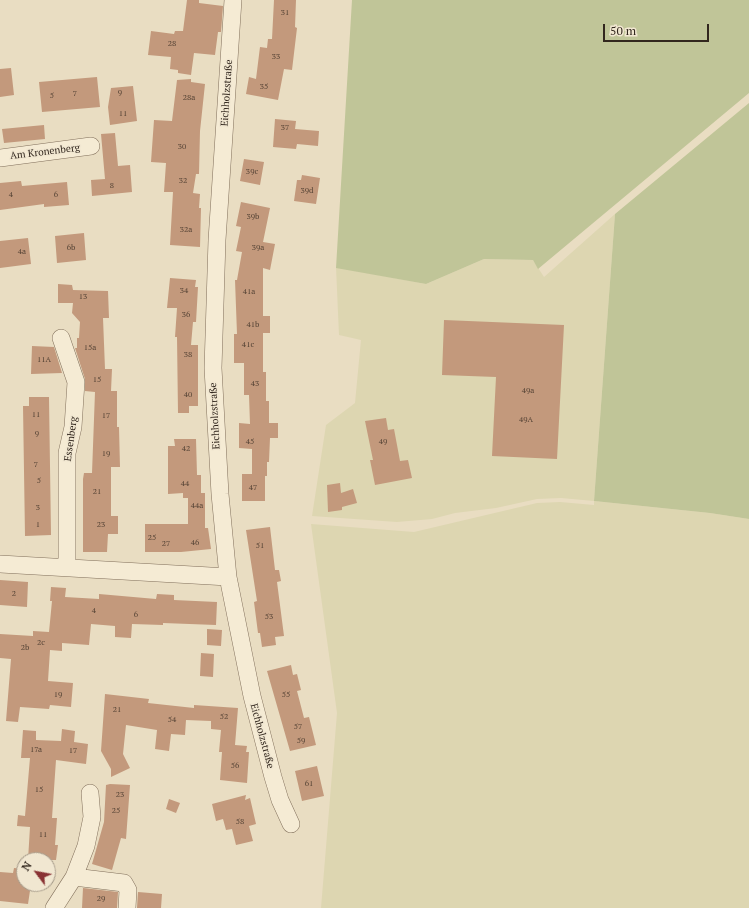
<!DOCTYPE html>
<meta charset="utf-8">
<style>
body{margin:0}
#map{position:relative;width:749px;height:908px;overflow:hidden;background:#e9ddc2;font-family:"PT Serif",serif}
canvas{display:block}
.north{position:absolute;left:16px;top:852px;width:40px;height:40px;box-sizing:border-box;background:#f1e7d1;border:1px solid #a59a89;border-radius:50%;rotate:302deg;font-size:11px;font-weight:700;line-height:16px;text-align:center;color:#32271e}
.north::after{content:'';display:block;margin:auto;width:14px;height:18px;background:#893233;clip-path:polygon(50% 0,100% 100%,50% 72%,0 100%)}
.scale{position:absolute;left:603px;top:24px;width:106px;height:18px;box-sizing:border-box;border:2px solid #32271e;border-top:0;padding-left:5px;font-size:12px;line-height:14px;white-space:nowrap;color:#32271e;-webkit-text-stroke:3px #f1e7d1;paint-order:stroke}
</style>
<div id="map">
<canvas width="749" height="908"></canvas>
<div class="north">N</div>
<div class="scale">50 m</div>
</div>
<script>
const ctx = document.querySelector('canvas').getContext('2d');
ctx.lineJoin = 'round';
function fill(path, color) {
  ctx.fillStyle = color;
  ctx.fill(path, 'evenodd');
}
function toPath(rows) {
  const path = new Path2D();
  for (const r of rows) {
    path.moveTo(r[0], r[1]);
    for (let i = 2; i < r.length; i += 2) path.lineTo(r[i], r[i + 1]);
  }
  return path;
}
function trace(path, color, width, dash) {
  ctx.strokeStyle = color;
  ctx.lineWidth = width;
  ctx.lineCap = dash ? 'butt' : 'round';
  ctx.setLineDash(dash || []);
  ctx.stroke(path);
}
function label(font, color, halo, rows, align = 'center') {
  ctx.font = font + ' "PT Serif",serif';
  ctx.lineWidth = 3;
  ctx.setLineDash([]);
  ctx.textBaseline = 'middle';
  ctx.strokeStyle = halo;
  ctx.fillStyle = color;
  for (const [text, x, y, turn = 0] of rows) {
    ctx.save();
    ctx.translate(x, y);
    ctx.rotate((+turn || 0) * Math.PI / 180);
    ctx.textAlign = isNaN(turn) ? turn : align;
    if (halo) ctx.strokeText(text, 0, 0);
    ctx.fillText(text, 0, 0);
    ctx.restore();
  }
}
fill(toPath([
 [615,214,594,501,710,513,749,519,749,908,321,908,337,713,311,524,414,532,537,503,560,502,594,505,594,501,561,498,537,499,496,508,455,513,432,519,397,522,312,516,326,425,355,403,361,340,339,335,336,267,426,284,484,259,533,260,544,277]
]), '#ddd6b1');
fill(toPath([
 [352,0,749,0,749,93,538,269,533,260,484,259,426,284,336,268],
 [749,103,749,519,710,513,594,501,615,214]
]), '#c0c598');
fill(toPath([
 [187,0,199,0,199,3,223,6,221,32,218,32,215,55,194,53,191,75,178,73,178,70,170,69,171,57,148,55,151,31,174,34,175,31,183,31],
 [274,0,296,0,295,27,297,28,292,70,284,69,278,100,246,94,249,77,256,79,260,47,267,48,268,39,272,39],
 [11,68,14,95,0,97,0,69],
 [97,77,100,107,42,112,39,82],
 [191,79,191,82,205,84,200,131,199,174,196,174,193,193,200,194,199,208,201,208,200,247,170,245,173,192,164,192,166,163,151,162,154,120,172,121,177,80],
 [133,86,137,121,110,125,108,107,111,88],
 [275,119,296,121,295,129,319,131,318,146,297,144,296,149,273,147],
 [44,125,45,139,4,143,2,129],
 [115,133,118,166,130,165,132,192,92,196,91,180,105,179,101,134],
 [244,159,264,162,260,185,240,181],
 [302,175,320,178,316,204,294,201,297,180,301,180],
 [21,181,22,186,67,182,69,205,44,207,44,204,0,210,0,183],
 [241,202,270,208,263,242,275,244,270,270,263,268,263,316,270,316,270,333,263,333,263,372,266,372,266,401,269,401,269,423,278,423,278,438,270,438,269,462,267,462,267,476,265,476,265,501,242,501,242,474,252,474,252,449,239,448,239,423,250,424,249,395,244,395,244,363,234,363,234,334,237,334,235,280,237,280,242,252,236,251,241,227,236,226],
 [84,233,86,260,57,263,55,236],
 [28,238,31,264,0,268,0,241],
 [170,278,196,280,195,287,198,287,196,322,193,322,191,345,198,345,198,406,189,406,189,413,178,413,177,337,175,337,177,308,167,308],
 [58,284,72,285,73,290,108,291,109,318,103,318,105,369,112,369,111,391,117,391,117,427,119,427,120,467,111,467,111,516,118,516,118,534,108,534,107,552,83,552,83,479,84,473,92,473,95,392,85,391,85,379,75,348,77,348,77,338,79,338,80,322,72,313,73,303,58,303],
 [444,320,564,325,557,459,492,456,496,377,442,375],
 [32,346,54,347,62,373,31,374],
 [29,397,49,397,51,535,25,536,23,406,29,406],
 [386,418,388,430,394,429,400,461,408,460,412,478,375,485,370,460,373,460,365,421],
 [174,439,196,439,197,475,201,475,201,493,205,493,205,528,208,528,211,549,181,552,145,552,145,524,188,524,188,498,183,498,183,493,168,494,168,446,175,446],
 [340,483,341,493,353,489,357,503,342,507,342,510,328,512,327,485],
 [270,527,275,570,279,570,281,581,277,582,284,636,275,637,276,645,262,647,260,633,258,633,254,602,257,601,246,530],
 [0,580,28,582,27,607,0,605],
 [51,587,66,588,65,597,99,599,99,594,156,599,157,594,174,595,174,600,217,602,216,625,163,623,163,625,132,624,131,638,115,637,115,626,91,624,89,645,62,643,62,651,50,650,48,681,73,683,71,707,50,705,49,709,20,707,18,722,6,721,11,659,0,658,0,634,33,636,33,631,49,632,52,601,50,601],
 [207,629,222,630,221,646,207,645],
 [201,653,214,654,213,677,200,676],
 [291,665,293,675,297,674,301,690,297,691,304,718,309,717,316,745,290,751,267,671],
 [105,694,149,699,148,703,194,708,194,705,238,708,235,745,247,746,246,752,249,752,247,783,220,780,222,752,219,752,221,730,211,729,211,721,186,720,185,735,171,734,169,751,155,749,157,730,126,725,123,754,130,768,111,777,111,769,101,751],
 [62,729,75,731,74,742,88,744,86,764,56,760,52,818,57,818,55,845,58,845,56,860,28,860,30,827,17,826,18,815,25,816,30,758,21,758,23,730,36,731,36,740,61,741],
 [317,766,324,796,302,801,295,771],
 [110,784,130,785,126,839,121,838,112,870,92,864,104,822,106,785],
 [246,795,245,800,250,798,256,824,249,826,253,841,236,845,232,829,226,830,223,819,216,821,212,804],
 [169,799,180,803,176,813,166,809],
 [14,868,24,869,24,884,31,884,28,904,0,901,0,872,13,873],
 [83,888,118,892,117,908,82,908],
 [138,892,162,894,161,908,137,908]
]), '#c3997c');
const minor = toPath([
 [233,0,217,240,213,368,220,494,228,577,252,696,273,777,280,800,291,824],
 [0,158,91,146],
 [61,338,76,382,73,427,67,453,67,567],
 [0,564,228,577],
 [74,877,124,883,128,890,127,908],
 [54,908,74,877,86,846,92,817,90,793]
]);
trace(minor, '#816f5b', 18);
trace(minor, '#f5ebd4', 17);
label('8px', '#564436', null, [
 ["31",285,13],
 ["28",172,44],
 ["33",276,57],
 ["35",264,87],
 ["9",120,93],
 ["7",75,94],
 ["5",52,96],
 ["28a",189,98],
 ["11",123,114],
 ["37",285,128],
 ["30",182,147],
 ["39c",252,172],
 ["32",183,181],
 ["8",112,186],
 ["39d",307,191],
 ["4",11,195],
 ["6",56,195],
 ["39b",253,217],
 ["32a",186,230],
 ["6b",71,248],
 ["39a",258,248],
 ["4a",22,252],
 ["34",184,291],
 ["41a",249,292],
 ["13",83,297],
 ["36",186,315],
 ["41b",253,325],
 ["41c",248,345],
 ["15a",90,348],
 ["38",188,355],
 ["11A",44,360],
 ["15",97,380],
 ["43",255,384],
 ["49a",528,391],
 ["40",188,395],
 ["11",36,415],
 ["17",106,416],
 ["49A",526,420],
 ["9",37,434],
 ["45",250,442],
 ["49",383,442],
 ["42",186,449],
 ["19",106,454],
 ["7",36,465],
 ["5",39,481],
 ["44",185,484],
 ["47",253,488],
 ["21",97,492],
 ["44a",197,506],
 ["3",38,508],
 ["1",38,525],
 ["23",101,525],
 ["25",152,538],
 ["46",195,543],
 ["27",166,544],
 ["51",260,546],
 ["2",14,594],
 ["4",94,611],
 ["6",136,615],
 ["53",269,617],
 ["2c",41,643],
 ["2b",25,648],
 ["19",58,695],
 ["55",286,695],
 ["21",117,710],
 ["52",224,717],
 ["54",172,720],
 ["57",298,727],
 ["59",301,741],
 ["17a",36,750],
 ["17",73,751],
 ["56",235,766],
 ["61",309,784],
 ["15",39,790],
 ["23",120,795],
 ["25",116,811],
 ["58",240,822],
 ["11",43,835],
 ["29",101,899]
]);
label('10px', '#32271e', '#f1e7d1', [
 ["Eichholzstraße",227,93,-86],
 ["Am Kronenberg",45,152,-7],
 ["Eichholzstraße",215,416,-93],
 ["Essenberg",71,439,-82],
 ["Eichholzstraße",262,736,75]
]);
</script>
